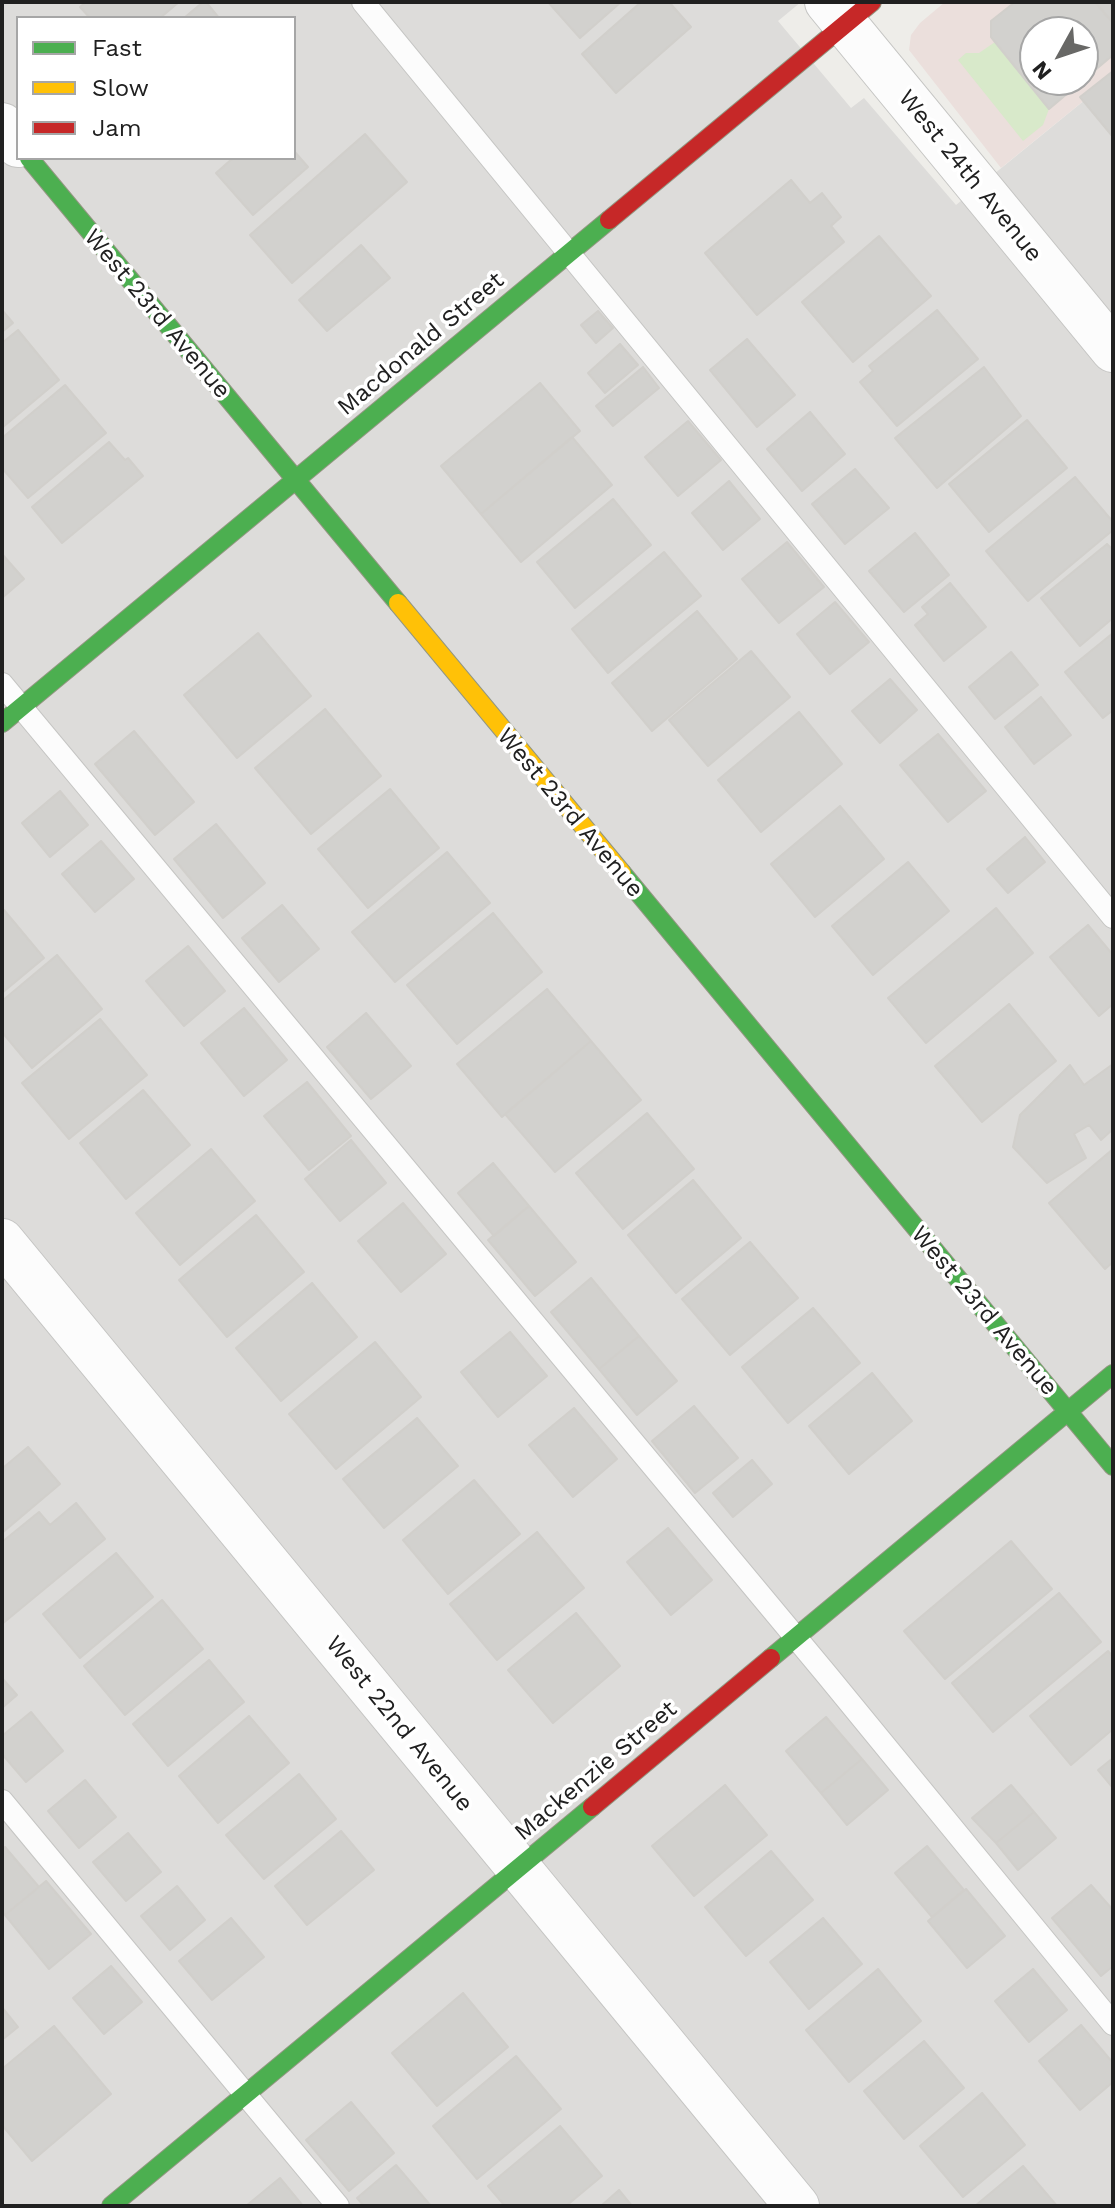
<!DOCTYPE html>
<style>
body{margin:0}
#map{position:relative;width:1115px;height:2208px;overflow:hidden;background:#eeede9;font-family:"Work Sans",sans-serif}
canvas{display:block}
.frame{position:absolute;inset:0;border:4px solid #202020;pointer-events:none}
.legend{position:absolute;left:16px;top:16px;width:280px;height:144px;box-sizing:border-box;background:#fff;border:2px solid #a6a6a6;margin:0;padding:10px 14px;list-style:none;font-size:24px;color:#202020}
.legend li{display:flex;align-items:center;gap:16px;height:40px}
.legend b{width:40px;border:2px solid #a6a6a6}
.north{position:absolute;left:1019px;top:16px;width:80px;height:80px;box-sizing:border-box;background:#fff;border:2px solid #a6a6a6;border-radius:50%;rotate:230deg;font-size:22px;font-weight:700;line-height:32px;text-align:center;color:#202020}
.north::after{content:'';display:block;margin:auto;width:28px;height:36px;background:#686866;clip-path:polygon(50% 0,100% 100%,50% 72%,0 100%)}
</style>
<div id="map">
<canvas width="1115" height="2208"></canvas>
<div class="frame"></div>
<ul class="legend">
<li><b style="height:10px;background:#4caf50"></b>Fast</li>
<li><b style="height:10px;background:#ffc107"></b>Slow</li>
<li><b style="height:10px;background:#c62828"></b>Jam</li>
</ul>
<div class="north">N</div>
</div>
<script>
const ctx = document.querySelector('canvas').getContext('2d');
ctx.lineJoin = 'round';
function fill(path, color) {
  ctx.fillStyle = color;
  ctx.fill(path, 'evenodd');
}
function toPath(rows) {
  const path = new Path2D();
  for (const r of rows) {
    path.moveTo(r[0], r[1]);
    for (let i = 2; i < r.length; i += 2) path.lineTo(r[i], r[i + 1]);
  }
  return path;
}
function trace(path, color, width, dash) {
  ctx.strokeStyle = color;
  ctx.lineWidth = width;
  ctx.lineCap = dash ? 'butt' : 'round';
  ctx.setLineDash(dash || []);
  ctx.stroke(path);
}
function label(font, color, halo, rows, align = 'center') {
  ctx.font = font + ' "Work Sans",sans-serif';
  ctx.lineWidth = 7;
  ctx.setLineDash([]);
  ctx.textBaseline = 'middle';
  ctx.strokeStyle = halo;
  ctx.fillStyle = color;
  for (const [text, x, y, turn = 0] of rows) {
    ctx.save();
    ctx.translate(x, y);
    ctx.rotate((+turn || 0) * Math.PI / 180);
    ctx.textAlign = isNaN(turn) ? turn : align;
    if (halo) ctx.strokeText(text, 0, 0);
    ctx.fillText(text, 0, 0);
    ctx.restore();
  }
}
fill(toPath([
 [2,2,801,2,778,21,851,108,864,98,956,205,1113,77,1113,2206,2,2206],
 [18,18,294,18,294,158,18,158]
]), '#dddcda');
fill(toPath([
 [945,2,1113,2,1113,77,1001,168,909,50,911,35,920,23],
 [1035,32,1083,32,1083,80,1035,80]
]), '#ebdfdc');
fill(toPath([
 [995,42,1049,109,1043,125,1023,141,958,60,966,53,979,53]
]), '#d8e9ca');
const building = toPath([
 [86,2,179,2,160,18,90,18,80,7,86,2],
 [203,2,206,2,219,18,184,18,203,2],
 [548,2,621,2,580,38,548,2],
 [641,2,669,2,691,27,616,93,582,54,641,2],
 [1015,2,1095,2,1113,23,1113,55,1049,109,991,37,991,21,1015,2],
 [1035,32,1083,32,1083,80,1035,80,1035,32],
 [1095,2,1113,2,1113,23,1095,2],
 [1113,71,1113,137,1080,97,1113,71],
 [365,134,407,182,292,283,250,235,365,134],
 [294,151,308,167,253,215,216,173,233,158,294,158,294,151],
 [791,180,810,203,822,193,841,217,831,226,844,242,757,315,705,253,791,180],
 [879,236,931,296,853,362,802,302,879,236],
 [361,245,390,278,327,331,299,300,361,245],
 [2,310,13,323,2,332,2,310],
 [937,310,978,359,897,426,860,382,873,371,869,366,937,310],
 [598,311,613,328,596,343,581,325,598,311],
 [18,330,59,380,3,427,2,343,18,330],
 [747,339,795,395,757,427,710,370,747,339],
 [620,344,638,365,605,393,588,373,620,344],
 [643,367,659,388,613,426,596,406,643,367],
 [984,367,1021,416,937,488,895,438,984,367],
 [540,383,580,431,481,514,441,466,540,383],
 [65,385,106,433,28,498,2,468,2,438,65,385],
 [810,412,845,454,802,491,767,449,810,412],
 [1027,420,1067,468,989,532,949,484,1027,420],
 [688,421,721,460,678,496,645,457,688,421],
 [572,437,612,485,521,562,481,514,572,437],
 [109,442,125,460,128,458,143,476,62,543,32,507,109,442],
 [855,469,889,508,845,544,812,504,855,469],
 [1075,477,1113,522,1113,530,1028,601,986,551,1075,477],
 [729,481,760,519,723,550,692,513,729,481],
 [613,499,651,545,575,608,537,562,613,499],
 [915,533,949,575,904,612,869,571,915,533],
 [787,542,824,587,779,623,742,579,787,542],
 [1107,544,1113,550,1113,618,1080,646,1041,598,1107,544],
 [664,552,701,596,608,673,572,629,664,552],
 [2,554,24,579,2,598,2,554],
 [950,583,986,627,944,661,915,625,928,614,922,607,950,583],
 [835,602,869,642,830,674,797,634,835,602],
 [697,611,737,659,652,731,612,683,697,611],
 [258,633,311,696,237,758,184,695,258,633],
 [1113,633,1113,710,1103,718,1065,672,1113,633],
 [751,651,790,697,708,766,669,720,751,651],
 [1011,652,1038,685,995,719,969,687,1011,652],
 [890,679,917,710,880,743,852,711,890,679],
 [1041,697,1071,735,1034,764,1005,727,1041,697],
 [325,709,381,776,311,834,255,768,325,709],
 [799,712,842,764,761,832,718,780,799,712],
 [134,731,194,802,155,835,95,764,134,731],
 [938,734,986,791,948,822,900,765,938,734],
 [390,789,439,848,368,908,318,849,390,789],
 [60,791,88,825,50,857,22,823,60,791],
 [840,806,884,859,815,917,771,864,840,806],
 [216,824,265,883,223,918,174,859,216,824],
 [1025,837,1045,862,1008,893,987,869,1025,837],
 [101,841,134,879,95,912,62,874,101,841],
 [447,852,490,903,395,982,352,932,447,852],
 [908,862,949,911,873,975,832,926,908,862],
 [282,905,319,949,279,982,242,938,282,905],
 [996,908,1033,953,926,1043,888,998,996,908],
 [4,910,44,958,2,993,2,912,4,910],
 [493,913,542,972,457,1044,407,985,493,913],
 [1088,925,1113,955,1113,1004,1099,1016,1050,957,1088,925],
 [188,946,225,991,184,1026,146,981,188,946],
 [57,955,102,1009,32,1068,2,1032,2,1001,57,955],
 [547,989,591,1041,502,1117,457,1064,547,989],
 [1009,1004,1056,1061,982,1122,935,1066,1009,1004],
 [244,1008,287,1060,244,1096,201,1043,244,1008],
 [366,1013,411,1066,371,1099,327,1047,366,1013],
 [100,1019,147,1075,69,1139,22,1083,100,1019],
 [591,1041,641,1100,555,1172,505,1114,591,1041],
 [1113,1064,1113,1129,1101,1140,1089,1125,1074,1134,1086,1158,1047,1183,1013,1147,1020,1115,1070,1065,1084,1085,1113,1064],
 [307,1082,351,1136,309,1170,264,1116,307,1082],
 [143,1090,190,1145,126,1199,80,1143,143,1090],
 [647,1113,694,1169,623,1229,576,1173,647,1113],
 [351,1140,386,1183,340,1221,305,1179,351,1140],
 [211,1149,255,1201,180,1265,136,1213,211,1149],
 [1113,1149,1113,1262,1105,1269,1049,1203,1113,1149],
 [493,1163,529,1206,494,1236,458,1193,493,1163],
 [693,1180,741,1238,676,1293,628,1235,693,1180],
 [403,1203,446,1254,401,1292,358,1241,403,1203],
 [529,1206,576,1262,535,1296,488,1240,529,1206],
 [256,1215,304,1272,227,1337,179,1280,256,1215],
 [750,1242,798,1298,730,1355,682,1299,750,1242],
 [591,1278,639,1336,599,1369,551,1312,591,1278],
 [312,1283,357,1337,281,1401,236,1348,312,1283],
 [813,1308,860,1363,788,1423,742,1367,813,1308],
 [510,1332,547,1376,498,1417,461,1372,510,1332],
 [639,1336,677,1381,637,1415,599,1369,639,1336],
 [375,1342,421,1397,336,1469,289,1414,375,1342],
 [872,1373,912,1421,849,1474,809,1426,872,1373],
 [694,1406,738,1458,695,1493,652,1441,694,1406],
 [574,1408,617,1459,573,1497,529,1445,574,1408],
 [417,1418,458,1466,384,1528,343,1479,417,1418],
 [28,1447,60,1484,2,1533,2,1465,4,1467,28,1447],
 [752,1460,772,1484,733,1517,713,1493,752,1460],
 [474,1480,520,1534,448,1594,403,1540,474,1480],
 [76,1503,105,1539,2,1624,2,1542,39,1512,50,1525,76,1503],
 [668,1528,712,1580,671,1615,627,1562,668,1528],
 [537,1532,584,1588,497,1660,450,1604,537,1532],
 [1011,1541,1052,1589,945,1679,904,1631,1011,1541],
 [116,1553,153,1597,80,1658,43,1614,116,1553],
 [1059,1593,1101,1642,993,1732,952,1683,1059,1593],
 [162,1600,203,1649,125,1715,84,1666,162,1600],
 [576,1613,620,1666,553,1723,508,1670,576,1613],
 [1108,1651,1113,1657,1113,1729,1071,1765,1030,1716,1108,1651],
 [209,1660,244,1702,168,1766,133,1724,209,1660],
 [2,1678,17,1695,2,1708,2,1678],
 [31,1712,63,1751,26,1782,2,1754,2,1736,31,1712],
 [249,1716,289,1763,218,1823,179,1776,249,1716],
 [826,1717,862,1759,821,1793,786,1751,826,1717],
 [1113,1758,1113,1788,1098,1770,1113,1758],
 [862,1759,888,1790,847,1825,821,1793,862,1759],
 [299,1774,336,1819,264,1879,226,1835,299,1774],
 [85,1780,116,1817,79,1848,48,1811,85,1780],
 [725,1785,767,1835,694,1896,652,1846,725,1785],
 [1011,1785,1034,1812,996,1843,972,1818,1011,1785],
 [1034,1812,1056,1838,1018,1870,996,1843,1034,1812],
 [341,1831,374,1870,307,1925,275,1886,341,1831],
 [128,1833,161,1872,126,1901,93,1862,128,1833],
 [927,1846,964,1890,932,1917,895,1873,927,1846],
 [5,1847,39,1887,5,1915,2,1912,2,1849,5,1847],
 [771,1851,813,1900,746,1956,705,1907,771,1851],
 [46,1881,91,1934,49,1969,5,1915,46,1881],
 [1091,1885,1113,1910,1113,1966,1101,1976,1052,1918,1091,1885],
 [177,1886,205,1920,170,1950,141,1916,177,1886],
 [966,1889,1005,1936,967,1968,928,1921,966,1889],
 [231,1918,264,1957,212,2000,179,1961,231,1918],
 [823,1918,862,1964,809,2009,770,1962,823,1918],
 [111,1966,142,2002,104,2034,73,1998,111,1966],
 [878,1969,921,2021,849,2082,806,2030,878,1969],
 [1033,1969,1067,2010,1029,2042,995,2001,1033,1969],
 [463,1993,508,2047,437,2106,392,2053,463,1993],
 [2,2007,18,2027,2,2040,2,2007],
 [1081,2025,1113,2063,1113,2082,1080,2110,1039,2061,1081,2025],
 [54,2026,111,2094,32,2161,2,2125,2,2069,54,2026],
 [924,2041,964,2088,904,2139,864,2091,924,2041],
 [516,2056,561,2109,477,2179,433,2126,516,2056],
 [982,2093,1025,2145,963,2197,920,2146,982,2093],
 [351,2102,394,2153,349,2191,306,2140,351,2102],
 [560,2126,602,2176,566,2206,505,2206,488,2186,560,2126],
 [396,2165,431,2206,364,2206,357,2198,396,2165],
 [1023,2166,1057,2206,975,2206,1023,2166],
 [280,2178,303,2206,246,2206,280,2178],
 [619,2190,632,2206,601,2206,619,2190]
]);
fill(building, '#d2d1ce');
trace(building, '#d1cfcb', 2);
const lane = toPath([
 [363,2,1113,917],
 [2,684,827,1675,1113,2024],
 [2,1801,338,2206]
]);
const street = toPath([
 [827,2,1113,350],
 [2,125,18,145],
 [2,1241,797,2206]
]);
const fast = toPath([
 [29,158,398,603],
 [2,723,609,220],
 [622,873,1113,1466],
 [771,1658,1113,1374],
 [111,2206,592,1807]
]);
const slow = toPath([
 [398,603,622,873]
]);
const jam = toPath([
 [609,220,872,2],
 [592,1807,771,1658]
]);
trace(lane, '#c5c5c3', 24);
trace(street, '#c5c5c3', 46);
trace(fast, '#939782', 20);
trace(slow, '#939782', 20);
trace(jam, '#939782', 20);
trace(lane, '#fcfcfc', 22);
trace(street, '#fcfcfc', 44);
trace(fast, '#4caf50', 18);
trace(slow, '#ffc107', 18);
trace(jam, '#c62828', 18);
label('24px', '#202020', '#fff', [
 ["West 24th Avenue",970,176,51],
 ["West 23rd Avenue",157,314,50],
 ["Macdonald Street",421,344,-40],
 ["West 23rd Avenue",570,813,50],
 ["West 23rd Avenue",984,1311,50],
 ["West 22nd Avenue",399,1724,51],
 ["Mackenzie Street",596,1771,-40]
]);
</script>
